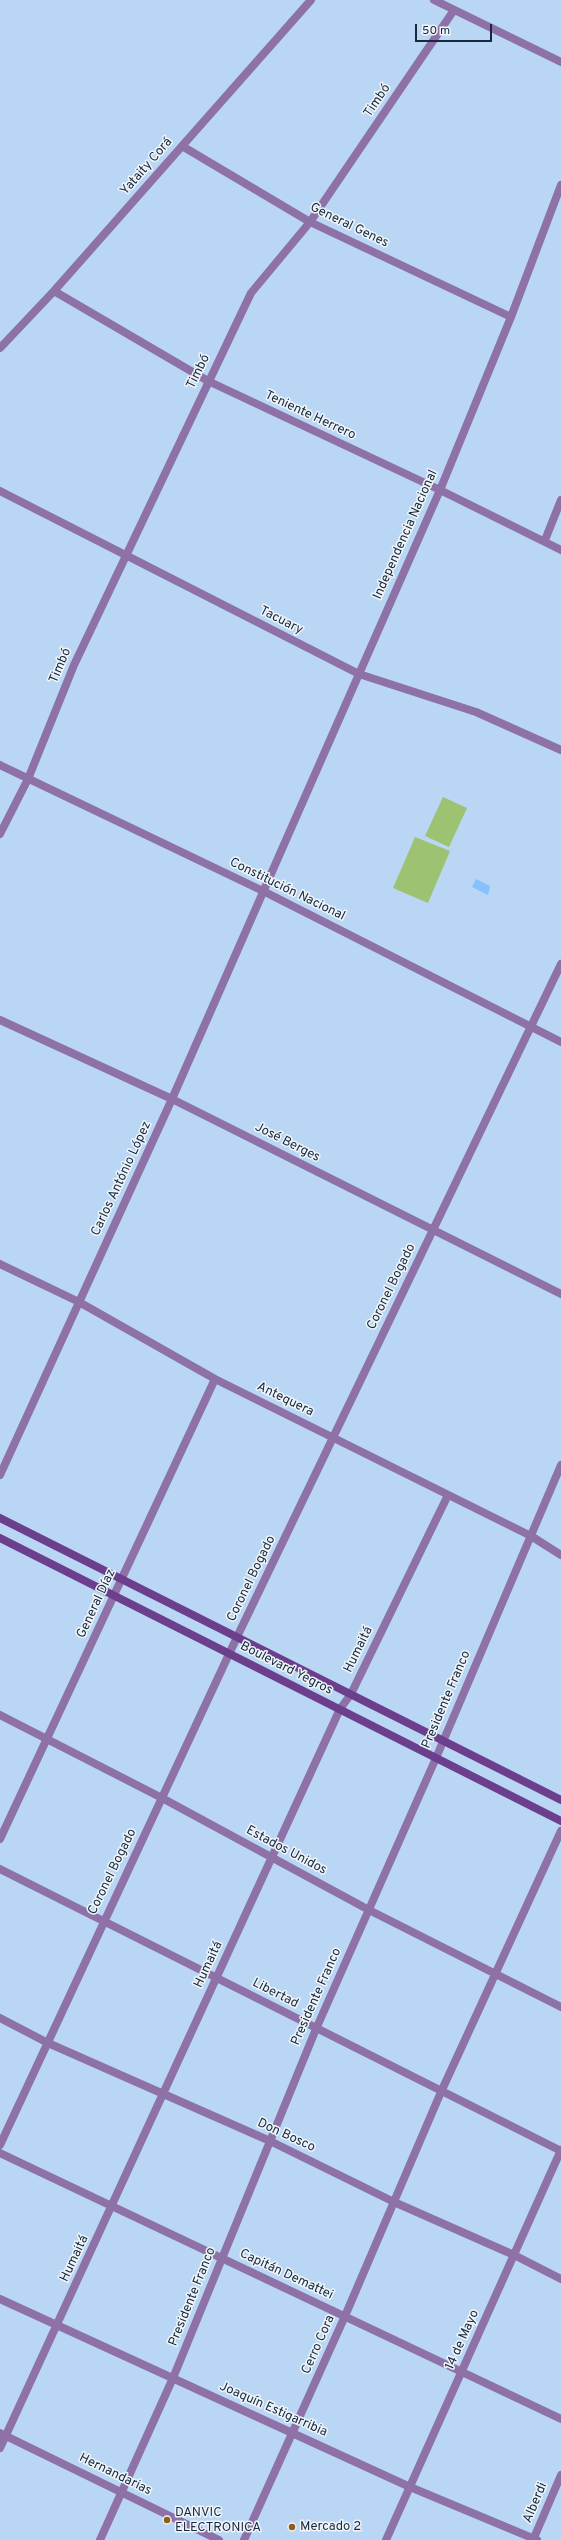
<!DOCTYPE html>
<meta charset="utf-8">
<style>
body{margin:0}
#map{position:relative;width:561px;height:2540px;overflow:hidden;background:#b9d7f5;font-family:Overpass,sans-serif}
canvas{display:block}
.scale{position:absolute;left:415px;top:24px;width:77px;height:18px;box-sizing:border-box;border:2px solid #16293d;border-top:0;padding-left:5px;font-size:12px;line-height:14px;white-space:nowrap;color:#16293d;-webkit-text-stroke:3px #f0f5fa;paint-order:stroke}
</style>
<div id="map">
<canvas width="561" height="2540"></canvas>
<div class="scale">50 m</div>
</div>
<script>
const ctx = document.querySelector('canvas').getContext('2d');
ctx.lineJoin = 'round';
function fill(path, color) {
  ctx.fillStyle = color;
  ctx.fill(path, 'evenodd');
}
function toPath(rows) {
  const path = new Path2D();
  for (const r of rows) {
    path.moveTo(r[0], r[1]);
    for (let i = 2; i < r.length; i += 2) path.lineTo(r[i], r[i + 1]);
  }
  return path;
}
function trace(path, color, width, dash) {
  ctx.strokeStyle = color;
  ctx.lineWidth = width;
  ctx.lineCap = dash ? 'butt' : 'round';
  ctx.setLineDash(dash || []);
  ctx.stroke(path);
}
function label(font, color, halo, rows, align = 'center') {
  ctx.font = font + ' Overpass,sans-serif';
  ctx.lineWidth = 3;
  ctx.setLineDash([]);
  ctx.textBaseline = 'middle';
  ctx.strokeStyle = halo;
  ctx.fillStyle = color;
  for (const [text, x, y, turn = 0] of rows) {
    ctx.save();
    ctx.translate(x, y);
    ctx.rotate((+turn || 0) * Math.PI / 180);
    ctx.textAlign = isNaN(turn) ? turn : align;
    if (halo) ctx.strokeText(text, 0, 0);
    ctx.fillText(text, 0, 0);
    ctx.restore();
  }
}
fill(toPath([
 [443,797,467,808,449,847,425,836],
 [415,837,450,851,428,903,393,888]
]), '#9dc271');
fill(toPath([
 [476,879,490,886,488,895,472,887]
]), '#86c1fb');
trace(toPath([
 [434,0,561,62],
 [182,146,310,222,511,317],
 [54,291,208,381,440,490,561,550],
 [0,348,54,291,311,0],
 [0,491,359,674,476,712,561,750],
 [545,540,561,500],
 [0,834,28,779,74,665,251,293,310,222,454,10],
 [0,1020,172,1099,561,1294],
 [0,1264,79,1302,215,1379,531,1536,561,1555],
 [0,1475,172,1099,440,490,511,317,561,185],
 [0,1715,162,1798,369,1910,561,2007],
 [0,1839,215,1379],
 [0,1869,561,2151],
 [0,2018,48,2043,270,2141,394,2202,514,2255,561,2279],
 [0,2145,237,1637,561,964],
 [0,2153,561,2419],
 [0,2299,410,2487,537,2540],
 [0,2433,219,2540],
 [0,2448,340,1709,351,1694,448,1495],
 [100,2540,173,2378,316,2029,436,1758,561,1465],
 [244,2540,345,2316,441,2092,561,1831],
 [386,2540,561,2150],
 [533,2540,561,2475]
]), '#8e71a6', 8);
trace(toPath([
 [0,765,263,891,561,1042]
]), '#8e71a6', 8);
trace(toPath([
 [0,1518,561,1800],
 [0,1538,561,1821]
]), '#6c3f8d', 8);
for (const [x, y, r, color] of [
 [167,2520,4,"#935e14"],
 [292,2527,4,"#935e14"]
]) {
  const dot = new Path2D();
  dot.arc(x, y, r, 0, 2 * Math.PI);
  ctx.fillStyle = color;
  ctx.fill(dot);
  trace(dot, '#f0f5fa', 1.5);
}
label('13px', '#16293d', '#f0f5fa', [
 ["Timbó",378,101,-56],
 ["Yataity Corá",147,167,-49],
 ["General Genes",349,226,26],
 ["Timbó",199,372,-64],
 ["Teniente Herrero",310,416,25],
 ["Independencia Nacional",406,535,-66],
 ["Tacuary",281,621,27],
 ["Timbó",61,666,-67],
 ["Constitución Nacional",287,890,26],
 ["José Berges",287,1143,27],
 ["Carlos António López",122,1179,-65],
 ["Coronel Bogado",392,1287,-64],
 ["Antequera",285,1400,26],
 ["Coronel Bogado",252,1579,-64],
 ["General Díaz",97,1604,-65],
 ["Humaitá",359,1650,-64],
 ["Boulevard Yegros",286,1669,27],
 ["Presidente Franco",447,1700,-67],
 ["Estados Unidos",286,1851,28],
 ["Coronel Bogado",113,1872,-64],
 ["Humaitá",209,1965,-65],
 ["Libertad",275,1994,27],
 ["Presidente Franco",317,1997,-66],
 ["Don Bosco",286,2136,25],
 ["Humaitá",75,2259,-65],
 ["Capitán Demattei",286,2275,25],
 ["Presidente Franco",193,2297,-68],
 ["14 de Mayo",463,2340,-66],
 ["Cerro Cora",319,2345,-66],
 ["Joaquín Estigarribia",273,2410,24],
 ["Hernandarias",115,2475,26],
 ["Alberdi",536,2503,-67]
]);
label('13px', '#16293d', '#f0f5fa', [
 ["DANVIC",175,2513],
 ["ELECTRONICA",175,2528],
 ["Mercado 2",300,2527]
], 'left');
</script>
